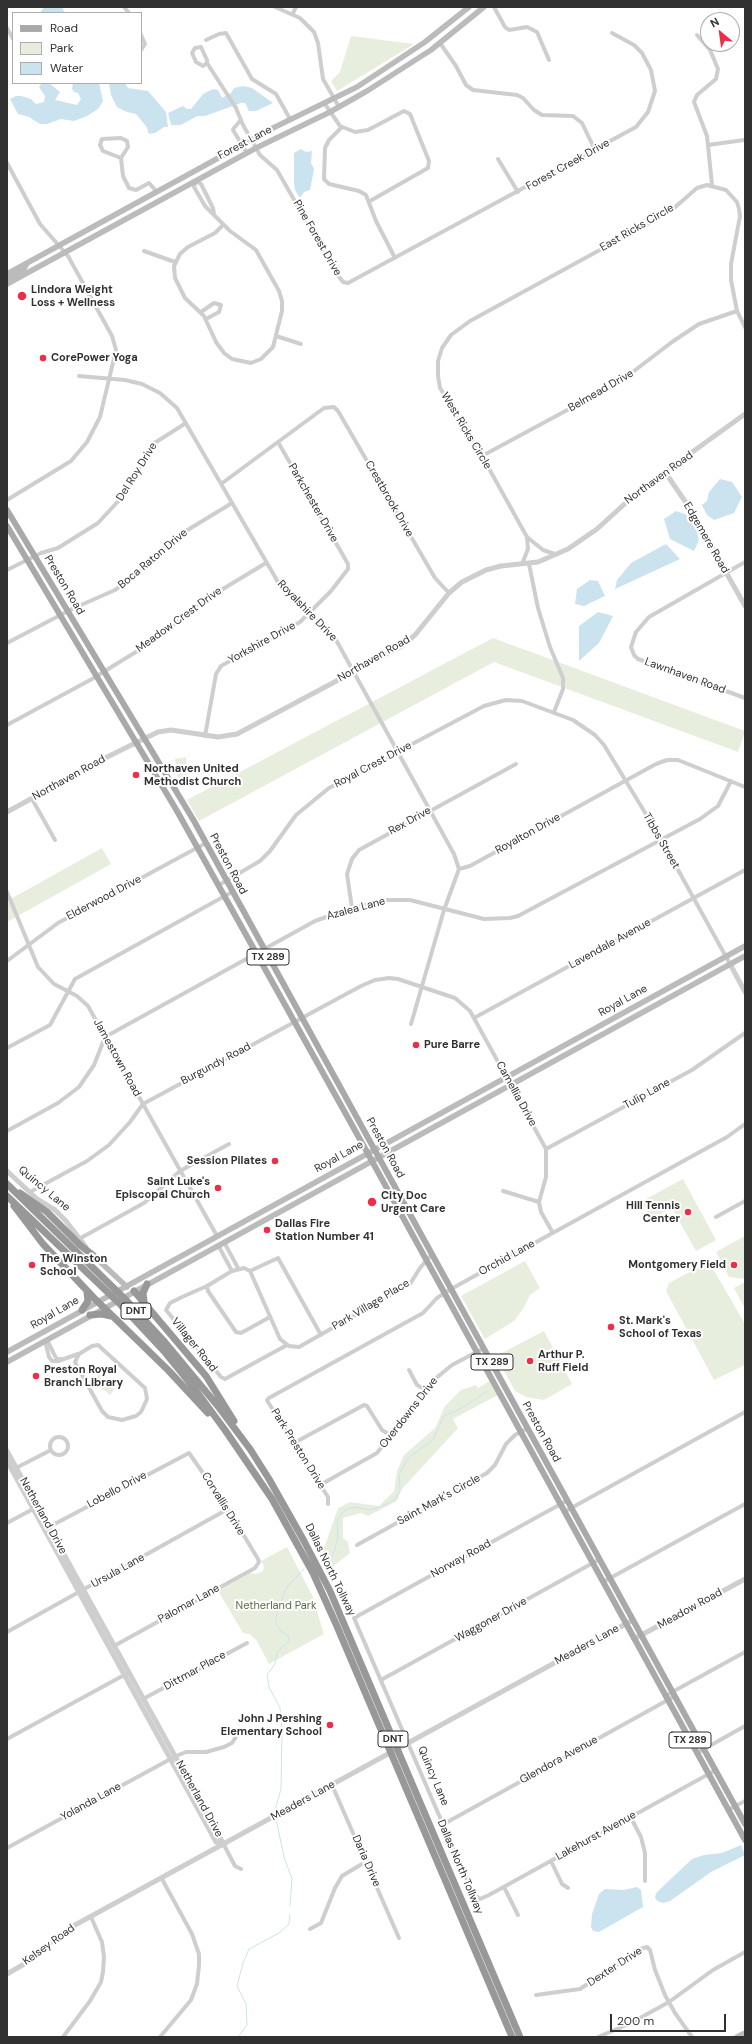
<!DOCTYPE html>
<style>
body{margin:0}
#map{position:relative;width:752px;height:2044px;overflow:hidden;background:#fff;font-family:"DM Sans",sans-serif}
canvas{display:block}
.frame{position:absolute;inset:0;border:8px solid #313131;pointer-events:none}
.legend{position:absolute;left:12px;top:12px;width:130px;height:72px;box-sizing:border-box;background:#fff;border:1px solid #adadad;margin:0;padding:5px 7px;list-style:none;font-size:12px;color:#313131}
.legend li{display:flex;align-items:center;gap:8px;height:20px}
.legend b{width:20px;border:1px solid #adadad}
.north{position:absolute;left:700px;top:12px;width:40px;height:40px;box-sizing:border-box;background:#fff;border:1px solid #adadad;border-radius:50%;rotate:331deg;font-size:11px;font-weight:700;line-height:16px;text-align:center;color:#313131}
.north::after{content:'';display:block;margin:auto;width:14px;height:18px;background:#ee2d49;clip-path:polygon(50% 0,100% 100%,50% 72%,0 100%)}
.scale{position:absolute;left:610px;top:2014px;width:116px;height:18px;box-sizing:border-box;border:2px solid #313131;border-top:0;padding-left:5px;font-size:12px;line-height:14px;white-space:nowrap;color:#313131;-webkit-text-stroke:3px #fff;paint-order:stroke}
</style>
<div id="map">
<canvas width="752" height="2044"></canvas>
<div class="frame"></div>
<ul class="legend">
<li><b style="height:5px;background:#a9a9a9"></b>Road</li>
<li><b style="height:11px;background:#e8eede"></b>Park</li>
<li><b style="height:11px;background:#cae3ee"></b>Water</li>
</ul>
<div class="north">N</div>
<div class="scale">200 m</div>
</div>
<script>
const ctx = document.querySelector('canvas').getContext('2d');
ctx.lineJoin = 'round';
function fill(path, color) {
  ctx.fillStyle = color;
  ctx.fill(path, 'evenodd');
}
function toPath(rows) {
  const path = new Path2D();
  for (const r of rows) {
    if (r.length === 3) {
      path.moveTo(r[0] + r[2], r[1]);
      path.arc(r[0], r[1], r[2], 0, 2 * Math.PI);
      continue;
    }
    path.moveTo(r[0], r[1]);
    for (let i = 2; i < r.length; i += 2) path.lineTo(r[i], r[i + 1]);
  }
  return path;
}
function trace(path, color, width, dash) {
  ctx.strokeStyle = color;
  ctx.lineWidth = width;
  ctx.lineCap = dash ? 'butt' : 'round';
  ctx.setLineDash(dash || []);
  ctx.stroke(path);
}
function label(font, color, halo, rows, align = 'center') {
  ctx.font = font + ' "DM Sans",sans-serif';
  ctx.lineWidth = 4;
  ctx.setLineDash([]);
  ctx.textBaseline = 'middle';
  ctx.strokeStyle = halo;
  ctx.fillStyle = color;
  for (const [text, x, y, turn = 0] of rows) {
    ctx.save();
    ctx.translate(x, y);
    ctx.rotate((+turn || 0) * Math.PI / 180);
    ctx.textAlign = isNaN(turn) ? turn : align;
    if (halo) ctx.strokeText(text, 0, 0);
    ctx.fillText(text, 0, 0);
    ctx.restore();
  }
}
fill(toPath([
 [351,36,414,44,337,91,331,81,340,72],
 [493,638,745,731,738,752,494,662,199,821,187,800],
 [186,757,188,778,178,780,175,759],
 [102,848,111,864,7,922,7,901],
 [683,1179,716,1240,696,1251,672,1208,651,1219,642,1201],
 [745,1236,745,1279,729,1277,716,1252],
 [525,1261,540,1288,530,1295,523,1309,514,1321,485,1339,461,1296],
 [708,1265,712,1267,745,1324,745,1365,714,1380,666,1291,669,1283,701,1266],
 [745,1282,745,1309,734,1288],
 [544,1331,572,1384,544,1400,526,1397,515,1391,496,1356],
 [101,1372,117,1386,110,1395,93,1381],
 [489,1381,498,1395,453,1419,458,1428,402,1489,397,1501,368,1516,361,1513,343,1518,343,1538,348,1542,350,1553,330,1569,323,1551,338,1508,350,1502,379,1506,394,1491,397,1471,404,1455,435,1428,445,1406,461,1390,476,1385,478,1388],
 [287,1547,312,1595,324,1634,269,1664,257,1641,250,1634,243,1633,218,1591,250,1573,256,1574,263,1571,264,1566,261,1561]
]), '#e8eede');
fill(toPath([
 [44,7,62,7,65,13,40,13],
 [42,83,49,83,60,92,55,100,77,105,81,99,78,93,74,92,72,89,73,83,99,83,103,101,98,109,87,116,74,121,61,119,47,124,40,124,29,117,18,114,10,99,16,96,21,96,31,99,36,104,44,102,45,96,39,87],
 [109,83,125,83,128,88,148,91,166,112,168,127,164,127,155,133,149,134,146,126,136,114,127,112,117,107,111,95],
 [243,86,252,88,273,103,256,111,249,111,245,103,241,103,205,116,197,116,181,125,171,125,168,113,183,106,187,109,191,109,203,94,213,89,218,90,222,98,231,93,234,88],
 [301,149,306,152,312,151,311,163,314,169,310,190,304,192,300,198,295,190,294,183,294,153],
 [720,479,732,482,742,497,734,513,714,520,707,515,702,505,707,501,709,492],
 [676,511,685,514,695,524,699,540,694,551,670,539,664,519],
 [666,544,680,559,615,589,617,580,631,563],
 [590,580,598,581,605,596,584,606,575,604,577,589],
 [598,612,613,616,599,643,579,661,579,626],
 [741,1845,745,1855,711,1872,670,1901,663,1903,657,1901,655,1897,656,1893,692,1859,704,1855,722,1853],
 [637,1887,641,1890,643,1907,599,1932,593,1931,591,1927,592,1914,599,1894,605,1889,624,1890]
]), '#cae3ee');
trace(toPath([
 [322,1564,333,1555,338,1538,337,1520,345,1510,356,1507,371,1510,385,1505,395,1499,400,1489,399,1475,408,1458,433,1440,444,1416,462,1408,487,1391],
 [274,1814,281,1789,282,1729,280,1708,269,1687,267,1675,275,1664,277,1652,289,1641,289,1636,280,1631,276,1624,276,1618,278,1609,287,1587,304,1569],
 [276,1819,284,1857,292,1879,290,1906],
 [238,2037,247,2025,246,2004,237,1986,243,1963,249,1949,279,1933,289,1924,290,1914]
]), '#cae3ee', 1);
trace(toPath([
 [124,7,129,13],
 [275,7,300,18,314,32,318,43,323,79,339,107],
 [494,7,505,27,509,30,527,27,537,32,549,60],
 [293,13,296,7],
 [7,28,13,39],
 [141,35,145,44,141,50],
 [697,35,710,50,718,69,716,79,697,95,694,102,707,136,712,185],
 [206,40,219,34,226,33,252,79,276,94,290,119],
 [440,43,456,66,466,85,473,90,517,95,523,98,534,110,542,115,573,116,582,123,595,150],
 [201,47,207,60,207,63,203,66,196,62,192,53,195,48,201,47],
 [207,63,236,108,243,125,260,155,277,170,336,273,343,282,348,283,636,127,648,112,655,91,651,70,642,53,634,45,612,33],
 [325,104,340,126,355,132,368,130,404,111,410,114,429,161,428,168,370,201],
 [240,121,234,128,233,130,247,153],
 [342,127,329,140,325,148,324,179,329,184,359,191,366,195,376,221,395,258],
 [708,145,744,140],
 [121,158,128,147,127,141,121,138,102,139,100,145,103,151,121,158,123,176,129,188,136,190,149,183,157,192],
 [498,159,518,192],
 [7,163,40,224,68,256,112,336,116,350,100,417,87,442,71,461,7,500],
 [214,214,213,208,201,184,196,181,194,187,205,206,230,231,256,250,279,291,282,301,282,311,273,347,261,359,251,363,232,359,224,353,216,342,204,316,185,298,175,278,174,266,180,254,188,247,215,233,223,225],
 [144,251,175,262],
 [201,312,214,303,221,305,219,312,206,319],
 [276,336,301,344],
 [79,376,125,380,142,384,160,393,177,408,278,582,335,638,454,854,459,869],
 [482,456,621,381,672,342,699,324,737,311],
 [221,484,324,408,334,407,338,411,435,578,449,593],
 [555,554,543,550,527,537,472,438,440,388,438,376,438,361,442,348,451,335,470,321,651,222,673,209,697,188,707,185,726,190,737,202,739,209,740,216,731,264,731,280,737,311,745,327],
 [745,562,649,617,636,632,631,647,634,655,638,659,745,698],
 [522,564,528,549,527,538],
 [529,564,538,608,550,647,563,678,563,689,554,712],
 [7,570,41,553,58,548,98,523,123,496,153,444,186,423],
 [7,643,72,609,115,590,132,578,181,534,232,503],
 [7,725,92,679,152,642,203,601,266,563],
 [205,736,216,674,221,666,300,622,331,591,348,569,348,564,278,442],
 [32,799,55,840],
 [459,869,470,866,656,764,667,760,678,760,745,787],
 [219,885,260,861,270,851,296,815,329,788,484,706,506,700,522,701,573,720,595,735,604,745,661,839,730,964],
 [7,892,38,967,54,984,77,996,88,1006,217,1236],
 [352,908,347,874,352,859,359,850,516,764],
 [7,961,58,923,206,843],
 [474,1018,745,870],
 [411,1024,444,910,459,869],
 [7,1048,50,1025,75,979,232,892],
 [7,1131,58,1103,79,1087,94,1065,105,1037,315,921,352,908,388,900,410,900,484,919,510,918,518,916,700,819,718,806,731,781],
 [546,1149,692,1070,745,1033],
 [503,1191,539,1202],
 [30,1192,87,1161,109,1145,130,1122,143,1104,361,986,375,980,389,978,398,979,455,998,470,1011,546,1149,546,1177,539,1202,541,1212,553,1233],
 [716,1217,745,1201],
 [79,1239,144,1203,180,1171,229,1144],
 [224,1242,238,1268],
 [218,1245,232,1271],
 [250,1271,278,1258,321,1335],
 [207,1286,208,1291,236,1332,241,1333,270,1317],
 [47,1340,46,1345,49,1357,52,1361,58,1361,78,1354],
 [47,1340,55,1356,57,1359,61,1359],
 [98,1345,145,1388,147,1399,141,1412,136,1416,122,1420,108,1417,102,1411,77,1366,75,1362,79,1354,92,1346,98,1345],
 [287,1345,225,1379,221,1377,166,1310,170,1303,182,1297,207,1286,232,1271,244,1268,250,1271,280,1339,289,1346,299,1347,410,1284,420,1268,432,1254],
 [409,1370,417,1385,426,1390],
 [59,1446,9],
 [294,1443,364,1405,367,1406,382,1430,390,1435],
 [14,1469,51,1450],
 [320,1485,377,1453,435,1379,452,1365,484,1348],
 [568,1500,354,1618,473,1894,480,1899,489,1895,716,1770],
 [328,1504,328,1497,268,1402,267,1400,269,1398,423,1313,437,1298,451,1289,727,1137,745,1124],
 [564,1512,745,1412],
 [7,1523,35,1508],
 [49,1527,189,1453,228,1509,258,1559,259,1562,255,1568,114,1646],
 [357,1545,487,1473,495,1465,506,1444,515,1435,528,1428],
 [603,1582,745,1504],
 [7,1632,228,1509],
 [381,1680,600,1559],
 [665,1696,745,1652],
 [143,1699,247,1643],
 [7,1739,126,1674],
 [697,1753,745,1726],
 [332,1785,399,1938],
 [728,1810,745,1801],
 [630,1816,641,1837,645,1853,645,1881],
 [442,1825,675,1696],
 [224,1845,235,1866,241,1869],
 [7,1848,176,1756,186,1752,206,1752,224,1747,232,1743,237,1735],
 [551,1861,562,1884,568,1888],
 [504,1887,518,1915],
 [310,1929,321,1923,335,1888,342,1876,367,1861],
 [536,1995,580,1989,640,1949,647,1947,650,1950,655,1970,665,1995,675,2013,692,2037],
 [63,2037,90,2001,101,1982,103,1972,104,1957,102,1942,91,1917],
 [160,2037,191,2000,197,1984,199,1965,199,1954,192,1934,162,1879],
 [598,2037,631,2023,669,2002,713,1970,745,1952]
]), '#cecece', 4);
trace(toPath([
 [665,472,691,510,745,606],
 [7,812,105,758,158,732,171,730,218,737,237,734,402,646,415,635,449,593,462,582,486,570,501,566,538,562,568,549,597,529,641,489,745,414],
 [730,964,745,992],
 [7,1171,37,1199,55,1210,66,1221,86,1247],
 [7,1451,224,1845],
 [7,1461,216,1842,224,1845],
 [634,1639,745,1579],
 [7,1974,26,1963,55,1939,75,1925,633,1620]
]), '#cecece', 5);
trace(toPath([
 [7,274,273,128,357,87,425,42,469,7],
 [7,278,24,269,27,263],
 [7,284,256,148,330,112,367,91,431,50,484,7],
 [95,1257,127,1287],
 [7,1352,745,946],
 [7,1362,745,956],
 [737,2037,745,2033]
]), '#bbb', 5.5);
trace(toPath([
 [7,510,194,821,745,1824],
 [7,526,177,811,367,1152,745,1840]
]), '#a9a9a9', 6);
trace(toPath([
 [7,1184,127,1301,163,1340,217,1405,250,1449,269,1479,304,1541,330,1591,520,2037],
 [20,1193,47,1212,80,1245,95,1257],
 [7,1196,121,1305,164,1351,194,1388,225,1430,272,1499,313,1573,336,1624,512,2037],
 [14,1206,43,1244,94,1298,168,1370,208,1413],
 [134,1291,206,1376,234,1421],
 [144,1301,143,1293,147,1284],
 [82,1310,88,1301,87,1292],
 [90,1315,102,1314,111,1316]
]), '#989898', 7);
for (const [x, y, r, color] of [
 [22,296,5,"#ee2d49"],
 [43,358,4,"#ee2d49"],
 [136,775,4,"#ee2d49"],
 [416,1045,4,"#ee2d49"],
 [275,1161,4,"#ee2d49"],
 [218,1188,4,"#ee2d49"],
 [372,1202,5,"#ee2d49"],
 [688,1212,4,"#ee2d49"],
 [267,1230,4,"#ee2d49"],
 [32,1265,4,"#ee2d49"],
 [734,1265,4,"#ee2d49"],
 [611,1327,4,"#ee2d49"],
 [530,1361,4,"#ee2d49"],
 [36,1376,4,"#ee2d49"],
 [330,1725,4,"#ee2d49"]
]) {
  const dot = new Path2D();
  dot.arc(x, y, r, 0, 2 * Math.PI);
  ctx.fillStyle = color;
  ctx.fill(dot);
  trace(dot, '#fff', 1.5);
}
for (const [x, y, w] of [
 [268,957,42],
 [136,1311,30],
 [492,1362,42],
 [393,1739,30],
 [690,1740,42]
]) {
  const box = new Path2D();
  box.roundRect(x - w / 2, y - 8, w, 16, 3);
  ctx.fillStyle = '#fff';
  ctx.fill(box);
  trace(box, '#313131', 1);
}
label('bold 10px', '#313131', null, [
 ["TX 289",268,957],
 ["DNT",136,1311],
 ["TX 289",492,1362],
 ["DNT",393,1739],
 ["TX 289",690,1740]
]);
label('11px', '#313131', '#fff', [
 ["Forest Lane",245,143,-28],
 ["Forest Creek Drive",568,165,-29],
 ["East Ricks Circle",637,228,-30],
 ["Pine Forest Drive",317,238,60],
 ["Belmead Drive",601,391,-30],
 ["West Ricks Circle",466,431,59],
 ["Del Roy Drive",137,472,-58],
 ["Northaven Road",659,478,-36],
 ["Crestbrook Drive",389,499,60],
 ["Parkchester Drive",313,503,60],
 ["Edgemere Road",706,538,60],
 ["Boca Raton Drive",153,559,-40],
 ["Preston Road",64,585,59],
 ["Royalshire Drive",307,611,46],
 ["Meadow Crest Drive",179,620,-36],
 ["Yorkshire Drive",262,643,-29],
 ["Northaven Road",374,659,-30],
 ["Lawnhaven Road",685,676,20],
 ["Royal Crest Drive",373,765,-28],
 ["Northaven Road",69,778,-29],
 ["Rex Drive",410,821,-29],
 ["Royalton Drive",528,834,-29],
 ["Tibbs Street",661,841,60],
 ["Preston Road",228,864,62],
 ["Elderwood Drive",104,898,-28],
 ["Azalea Lane",356,909,-15],
 ["Lavendale Avenue",610,944,-29],
 ["Royal Lane",623,1001,-29],
 ["Jamestown Road",117,1058,61],
 ["Burgundy Road",216,1064,-28],
 ["Camellia Drive",516,1094,61],
 ["Tulip Lane",647,1094,-29],
 ["Preston Road",385,1148,61],
 ["Royal Lane",339,1157,-29],
 ["Quincy Lane",44,1189,40],
 ["Orchid Lane",507,1258,-29],
 ["Park Village Place",371,1305,-31],
 ["Royal Lane",55,1313,-30],
 ["Villager Road",194,1345,51],
 ["Overdowns Drive",409,1413,-52],
 ["Preston Road",541,1432,61],
 ["Park Preston Drive",298,1449,58],
 ["Lobello Drive",117,1490,-28],
 ["Saint Mark's Circle",439,1500,-29],
 ["Corvallis Drive",223,1504,58],
 ["Netherland Drive",43,1516,61],
 ["Norway Road",461,1559,-29],
 ["Dallas North Tollway",330,1570,64],
 ["Ursula Lane",118,1571,-29],
 ["Palomar Lane",189,1604,-29],
 ["Meadow Road",690,1609,-29],
 ["Waggoner Drive",491,1620,-29],
 ["Meaders Lane",587,1645,-29],
 ["Dittmar Place",195,1671,-29],
 ["Glendora Avenue",559,1760,-29],
 ["Quincy Lane",433,1776,67],
 ["Netherland Drive",199,1799,61],
 ["Meaders Lane",303,1801,-29],
 ["Yolanda Lane",91,1802,-29],
 ["Lakehurst Avenue",596,1836,-29],
 ["Daria Drive",366,1861,66],
 ["Dallas North Tollway",460,1867,67],
 ["Kelsey Road",49,1945,-36],
 ["Dexter Drive",615,1967,-33]
]);
label('bold 11px', '#313131', '#fff', [
 ["Lindora Weight",31,290],
 ["Loss + Wellness",31,303],
 ["CorePower Yoga",51,358],
 ["Northaven United",144,769],
 ["Methodist Church",144,782],
 ["Pure Barre",424,1045],
 ["Session Pilates",267,1161,"right"],
 ["Saint Luke's",210,1182,"right"],
 ["Episcopal Church",210,1195,"right"],
 ["City Doc",381,1196],
 ["Urgent Care",381,1209],
 ["Hill Tennis",680,1206,"right"],
 ["Center",680,1219,"right"],
 ["Dallas Fire",275,1224],
 ["Station Number 41",275,1237],
 ["The Winston",40,1259],
 ["School",40,1272],
 ["Montgomery Field",726,1265,"right"],
 ["St. Mark's",619,1321],
 ["School of Texas",619,1334],
 ["Arthur P.",538,1355],
 ["Ruff Field",538,1368],
 ["Preston Royal",44,1370],
 ["Branch Library",44,1383],
 ["John J Pershing",322,1719,"right"],
 ["Elementary School",322,1732,"right"]
], 'left');
label('11px', '#576f3b', '#fff', [
 ["Netherland Park",276,1606]
]);
</script>
